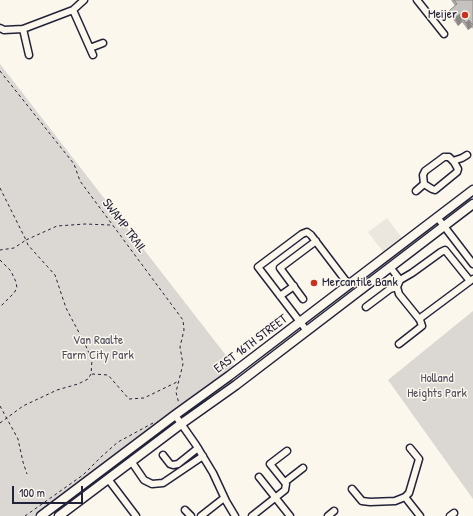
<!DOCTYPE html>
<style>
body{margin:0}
#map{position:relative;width:473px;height:516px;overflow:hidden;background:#fbf7ec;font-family:"Patrick Hand",sans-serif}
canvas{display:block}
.scale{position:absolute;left:12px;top:486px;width:71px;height:18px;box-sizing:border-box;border:2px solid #22223b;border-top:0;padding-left:5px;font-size:12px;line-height:14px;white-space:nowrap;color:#22223b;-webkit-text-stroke:3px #fbf7ec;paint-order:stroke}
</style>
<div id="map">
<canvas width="473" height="516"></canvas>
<div class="scale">100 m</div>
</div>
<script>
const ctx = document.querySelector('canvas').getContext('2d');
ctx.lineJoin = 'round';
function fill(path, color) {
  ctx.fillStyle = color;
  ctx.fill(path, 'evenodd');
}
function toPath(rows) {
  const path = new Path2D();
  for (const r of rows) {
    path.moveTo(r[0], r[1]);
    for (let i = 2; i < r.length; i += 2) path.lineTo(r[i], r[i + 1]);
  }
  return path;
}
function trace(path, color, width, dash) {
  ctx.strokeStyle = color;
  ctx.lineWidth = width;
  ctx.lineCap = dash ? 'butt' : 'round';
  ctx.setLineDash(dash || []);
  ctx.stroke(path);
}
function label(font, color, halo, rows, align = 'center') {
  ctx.font = font + ' "Patrick Hand",sans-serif';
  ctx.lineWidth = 3;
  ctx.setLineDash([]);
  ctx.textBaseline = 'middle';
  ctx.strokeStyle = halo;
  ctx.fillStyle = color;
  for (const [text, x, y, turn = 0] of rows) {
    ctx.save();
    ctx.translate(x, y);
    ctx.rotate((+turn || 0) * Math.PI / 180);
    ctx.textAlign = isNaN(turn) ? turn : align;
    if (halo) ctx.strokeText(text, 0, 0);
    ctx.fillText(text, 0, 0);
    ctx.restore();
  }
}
fill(toPath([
 [387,218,402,238,383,252,368,232]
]), '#ebe7df');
fill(toPath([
 [0,64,235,367,37,516,0,516],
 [473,311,473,499,388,380]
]), '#dbd8d3');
const minor = toPath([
 [417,0,444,34],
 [73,10,84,0],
 [0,28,4,30,23,29,73,10,93,55],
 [23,29,29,55],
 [90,48,103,43],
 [444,157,449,157,454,162,458,169,457,172,435,190,432,189,424,184,423,175,425,171,444,157],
 [453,161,462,158,467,155],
 [416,191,424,184],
 [437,217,473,264],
 [390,267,400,280,412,273,441,252,445,250,470,281,473,279],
 [280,296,294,286],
 [303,299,280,268,316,241],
 [366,307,390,289,397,287],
 [419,319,470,281],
 [307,331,258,267,302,234,307,232,311,235,349,285],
 [399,344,422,326,420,320,399,294,397,287,400,280],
 [175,415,196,445,213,473,226,501,235,516],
 [163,455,170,464,173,465,178,464,198,448],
 [131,461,144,480,152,484,163,483,203,456],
 [259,477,290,516],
 [108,479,136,516],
 [285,482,303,468],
 [352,489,362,501,370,502,395,501,405,497,409,493,419,459,410,448],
 [405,497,420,516],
 [185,510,191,516],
 [201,516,224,498],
 [252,516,285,490,286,484,270,464,287,451],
 [328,516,334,511],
 [450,516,454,513]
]);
const major = toPath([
 [41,516,175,415,229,376,473,190],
 [59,516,181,424,236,385,473,204]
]);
trace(minor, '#22223b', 9);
trace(major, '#22223b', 11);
trace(toPath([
 [0,71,74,164,80,181,183,320,184,330,180,347,183,364,176,392,179,404],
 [0,188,26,240,14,248,0,250],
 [0,260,11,271,16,282,17,288,14,293,0,307],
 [92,374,108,375,129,399,144,398,177,382],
 [0,406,18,439,23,462,27,474],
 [0,423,23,406,57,390,78,384,88,379,91,374,92,360,85,344,66,308,55,275,28,245,26,240,57,226,85,224,110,225],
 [25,516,83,475,101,457,118,442,153,423]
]), '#22223b', 1, [3, 3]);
trace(minor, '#fbf7ec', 6);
trace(major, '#fbf7ec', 8);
fill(toPath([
 [451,0,473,0,473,29,472,27,468,30,462,22,458,26,452,18,449,11,455,6]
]), '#aaa7a5');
fill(toPath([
 [460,14,462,22,458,26,455,18],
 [469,20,472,27,468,30,466,23]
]), '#8b8886');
const building = toPath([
 [454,0,473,0,473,25,469,20,466,23,460,14,455,18,449,11,457,4,454,0]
]);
fill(building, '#c6c2c0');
trace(building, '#8b8886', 1);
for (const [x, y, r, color] of [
 [465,15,4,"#c8321e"],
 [314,283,4,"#c8321e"]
]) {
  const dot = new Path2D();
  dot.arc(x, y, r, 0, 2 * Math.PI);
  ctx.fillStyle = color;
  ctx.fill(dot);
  trace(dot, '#fbf7ec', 1.5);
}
label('13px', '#22223b', '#fbf7ec', [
 ["Meijer",457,15],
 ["Mercantile Bank",322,283,"left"]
], 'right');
label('13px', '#22223b', '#fbf7ec', [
 ["SWAMP TRAIL",124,226,53],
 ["EAST 16TH STREET",251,344,-37]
]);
label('13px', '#505061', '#fbf7ec', [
 ["Van Raalte",98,341],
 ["Farm City Park",98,356],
 ["Holland",437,379],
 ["Heights Park",437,394]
]);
</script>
